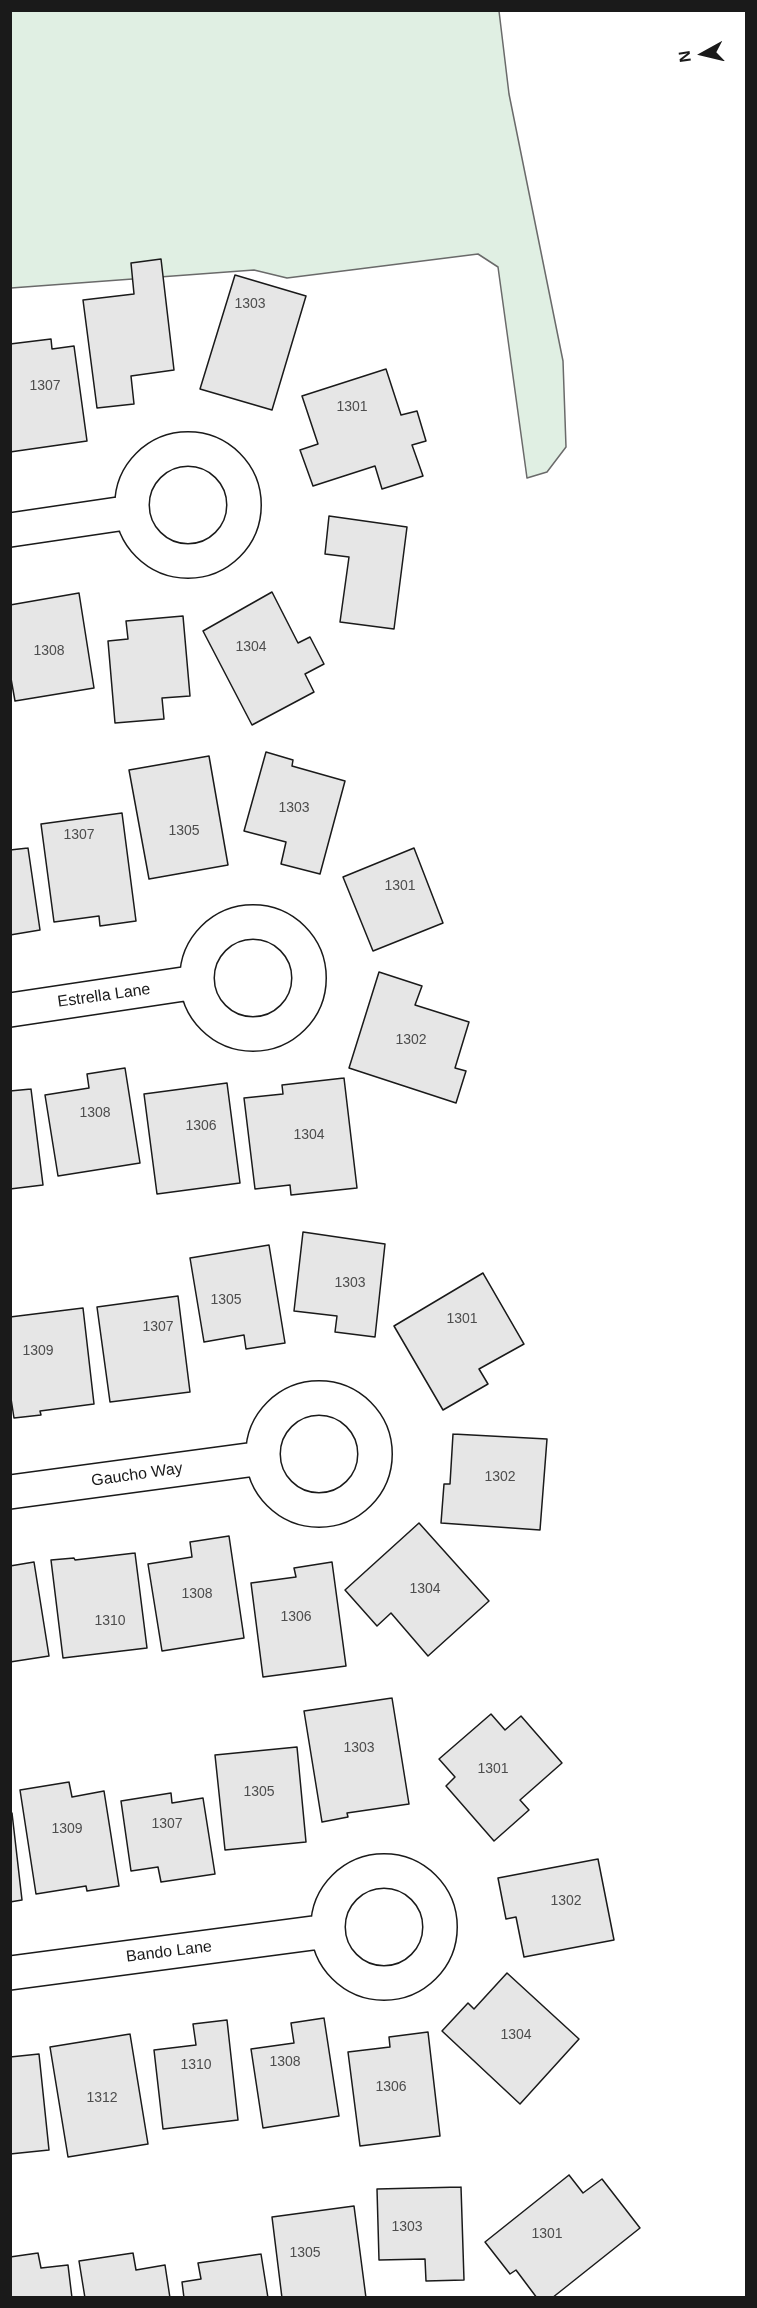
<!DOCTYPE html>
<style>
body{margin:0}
#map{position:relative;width:757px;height:2308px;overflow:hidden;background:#fff;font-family:Helvetica,sans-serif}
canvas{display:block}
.frame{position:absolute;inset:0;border:12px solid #1a1a1a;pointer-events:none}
.north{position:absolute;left:673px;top:24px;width:60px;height:60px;-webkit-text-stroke:4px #fff;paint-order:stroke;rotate:262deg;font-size:16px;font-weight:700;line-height:24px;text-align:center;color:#1a1a1a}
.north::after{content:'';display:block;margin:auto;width:21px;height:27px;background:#1a1a1a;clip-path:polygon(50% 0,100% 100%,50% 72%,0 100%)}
</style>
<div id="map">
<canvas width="757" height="2308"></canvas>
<div class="frame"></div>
<div class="north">N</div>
</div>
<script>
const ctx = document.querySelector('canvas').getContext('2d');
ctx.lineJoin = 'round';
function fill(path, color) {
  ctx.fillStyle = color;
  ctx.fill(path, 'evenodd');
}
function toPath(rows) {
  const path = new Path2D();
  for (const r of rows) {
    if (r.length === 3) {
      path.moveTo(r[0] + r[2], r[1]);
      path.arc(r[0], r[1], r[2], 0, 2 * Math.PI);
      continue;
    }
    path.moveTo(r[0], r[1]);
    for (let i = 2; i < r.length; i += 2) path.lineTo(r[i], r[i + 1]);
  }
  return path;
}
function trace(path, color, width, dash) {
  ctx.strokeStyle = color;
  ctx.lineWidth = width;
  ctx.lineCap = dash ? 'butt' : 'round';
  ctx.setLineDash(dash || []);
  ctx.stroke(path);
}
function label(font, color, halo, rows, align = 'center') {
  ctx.font = font + ' Helvetica,sans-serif';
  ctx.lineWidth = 4.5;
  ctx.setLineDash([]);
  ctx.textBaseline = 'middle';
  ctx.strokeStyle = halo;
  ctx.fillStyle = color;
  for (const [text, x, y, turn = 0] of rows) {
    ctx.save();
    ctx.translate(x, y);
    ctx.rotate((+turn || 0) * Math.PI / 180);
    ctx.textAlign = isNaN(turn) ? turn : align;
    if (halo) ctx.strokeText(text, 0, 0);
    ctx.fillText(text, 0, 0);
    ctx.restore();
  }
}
const green = toPath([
 [11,11,499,11,509,94,563,361,566,447,547,472,527,478,498,267,478,254,287,278,254,270,11,288,11,11]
]);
fill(green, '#e0efe3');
trace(green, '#6a6a6a', 1.5);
const building = toPath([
 [161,259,174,370,131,376,134,404,97,408,83,300,134,294,131,263,161,259],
 [235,275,306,296,272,410,200,389,235,275],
 [51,339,52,349,74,346,87,441,10,452,10,344,51,339],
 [386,369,401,415,417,411,426,441,412,445,423,476,382,489,375,466,313,486,300,450,318,444,302,396,386,369],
 [329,516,407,527,394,629,340,622,349,557,325,554,329,516],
 [272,592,298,643,310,637,324,664,305,674,314,692,252,725,203,631,272,592],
 [79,593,94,688,15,701,10,673,10,605,79,593],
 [183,616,190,696,162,698,164,719,115,723,108,641,128,639,126,621,183,616],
 [266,752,293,760,292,766,345,781,320,874,281,864,286,842,244,831,266,752],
 [209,756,228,865,149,879,129,770,209,756],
 [122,813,136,921,100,926,99,916,54,922,41,824,122,813],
 [28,848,40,930,10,935,10,850,28,848],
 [414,848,443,923,373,951,343,877,414,848],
 [379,972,422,986,415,1005,469,1022,455,1068,466,1071,456,1103,349,1068,379,972],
 [125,1068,140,1163,58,1176,45,1095,89,1088,87,1074,125,1068],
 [344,1078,357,1188,291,1195,290,1185,255,1189,244,1098,283,1094,282,1085,344,1078],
 [227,1083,240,1183,157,1194,144,1094,227,1083],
 [31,1089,43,1185,10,1189,10,1091,31,1089],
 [303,1232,385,1244,375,1337,335,1332,337,1316,294,1311,303,1232],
 [269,1245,285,1343,246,1349,244,1335,204,1342,190,1258,269,1245],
 [483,1273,524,1344,479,1369,488,1384,443,1410,394,1326,483,1273],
 [178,1296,190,1392,110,1402,97,1307,178,1296],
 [83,1308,94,1404,40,1411,41,1415,14,1418,10,1392,10,1317,83,1308],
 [453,1434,547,1439,540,1530,441,1523,444,1484,450,1484,453,1434],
 [419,1523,489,1601,428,1656,391,1613,377,1626,345,1590,419,1523],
 [229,1536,244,1638,162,1651,148,1564,192,1557,190,1542,229,1536],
 [135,1553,147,1648,63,1658,51,1560,74,1558,75,1560,135,1553],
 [34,1562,49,1656,10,1662,10,1566,34,1562],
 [332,1562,346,1666,263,1677,251,1583,296,1577,294,1568,332,1562],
 [392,1698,409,1804,347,1813,348,1817,322,1822,304,1711,392,1698],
 [491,1714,505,1730,521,1716,562,1763,520,1800,529,1810,494,1841,446,1786,455,1777,439,1759,491,1714],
 [297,1747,306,1842,225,1850,215,1755,297,1747],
 [69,1782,72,1797,104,1791,119,1886,87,1891,86,1886,36,1894,20,1790,69,1782],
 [171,1793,172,1803,203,1798,215,1874,161,1882,158,1867,131,1871,121,1801,171,1793],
 [12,1813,22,1900,10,1902,10,1814,12,1813],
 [598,1859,614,1940,524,1957,516,1917,506,1919,498,1878,598,1859],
 [507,1973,579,2039,520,2104,442,2031,468,2003,474,2009,507,1973],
 [324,2018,339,2116,263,2128,251,2049,294,2043,291,2023,324,2018],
 [227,2020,238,2120,163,2129,154,2050,196,2045,193,2024,227,2020],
 [428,2032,440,2136,360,2146,348,2052,390,2047,389,2037,428,2032],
 [130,2034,148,2144,68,2157,50,2047,130,2034],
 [39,2054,49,2150,10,2154,10,2057,39,2054],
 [569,2175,583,2193,602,2179,640,2228,552,2298,537,2298,516,2270,510,2274,485,2242,569,2175],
 [461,2187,464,2280,426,2281,425,2259,379,2260,377,2189,461,2187],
 [354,2206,366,2298,282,2298,272,2217,354,2206],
 [38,2253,41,2268,68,2265,72,2298,10,2298,10,2257,38,2253],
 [133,2253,136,2270,165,2265,170,2298,85,2298,79,2261,133,2253],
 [261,2254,268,2298,184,2298,182,2282,201,2279,198,2263,261,2254]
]);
fill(building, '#e6e6e6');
trace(building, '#1a1a1a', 1.5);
const minor = toPath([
 [188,505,56],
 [10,530,132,512],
 [253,978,56],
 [10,1010,197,982],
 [319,1454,56],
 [10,1492,263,1458],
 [384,1927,56],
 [10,1973,328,1931]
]);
trace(minor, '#1a1a1a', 36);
trace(minor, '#fff', 33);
label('14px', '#4d4d4d', null, [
 ["1303",250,304],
 ["1307",45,386],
 ["1301",352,407],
 ["1304",251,647],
 ["1308",49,651],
 ["1303",294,808],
 ["1305",184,831],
 ["1307",79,835],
 ["1301",400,886],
 ["1302",411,1040],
 ["1308",95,1113],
 ["1306",201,1126],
 ["1304",309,1135],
 ["1303",350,1283],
 ["1305",226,1300],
 ["1301",462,1319],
 ["1307",158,1327],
 ["1309",38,1351],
 ["1302",500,1477],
 ["1304",425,1589],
 ["1308",197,1594],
 ["1306",296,1617],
 ["1310",110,1621],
 ["1303",359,1748],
 ["1301",493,1769],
 ["1305",259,1792],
 ["1307",167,1824],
 ["1309",67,1829],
 ["1302",566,1901],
 ["1304",516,2035],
 ["1308",285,2062],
 ["1310",196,2065],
 ["1306",391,2087],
 ["1312",102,2098],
 ["1303",407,2227],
 ["1301",547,2234],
 ["1305",305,2253]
]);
label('16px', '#1a1a1a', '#fff', [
 ["Estrella Lane",104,996,-8],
 ["Gaucho Way",137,1475,-8],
 ["Bando Lane",169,1952,-7]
]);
</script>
